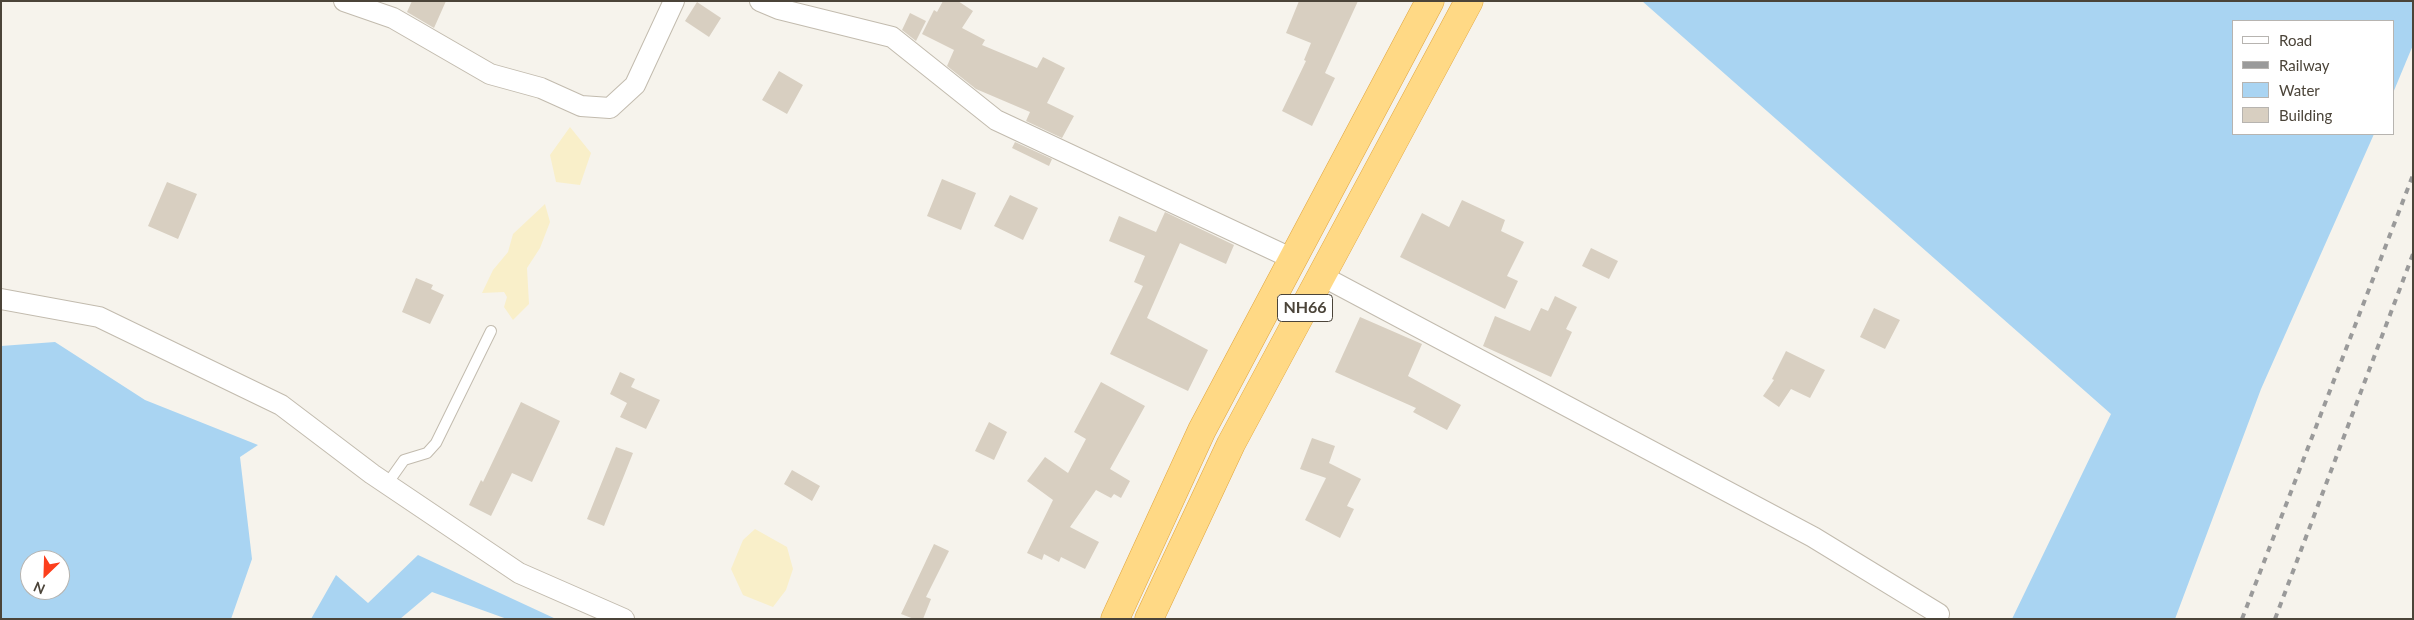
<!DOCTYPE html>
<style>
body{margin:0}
#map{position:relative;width:2414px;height:620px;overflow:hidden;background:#f6f3ec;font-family:Lato,sans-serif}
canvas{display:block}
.frame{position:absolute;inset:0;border:2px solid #4b4439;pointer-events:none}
.legend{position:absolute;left:2232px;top:20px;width:162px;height:115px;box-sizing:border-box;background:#fff;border:1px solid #b7b4b0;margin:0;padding:6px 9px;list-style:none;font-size:15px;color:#4b4439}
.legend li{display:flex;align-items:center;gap:10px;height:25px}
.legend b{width:25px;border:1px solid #b7b4b0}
.north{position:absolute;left:20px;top:550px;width:50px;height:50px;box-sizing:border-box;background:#fff;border:1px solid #b7b4b0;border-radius:50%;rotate:204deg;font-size:14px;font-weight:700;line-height:20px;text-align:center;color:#4b4439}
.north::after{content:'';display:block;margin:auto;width:18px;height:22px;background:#fc3f1d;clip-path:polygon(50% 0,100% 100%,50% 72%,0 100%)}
</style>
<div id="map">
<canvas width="2414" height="620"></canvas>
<div class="frame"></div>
<ul class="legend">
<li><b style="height:6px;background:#fff"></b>Road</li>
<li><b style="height:6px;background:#9a9a9a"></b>Railway</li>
<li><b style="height:14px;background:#a9d4f2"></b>Water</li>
<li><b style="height:14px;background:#d8cfc1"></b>Building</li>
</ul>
<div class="north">N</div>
</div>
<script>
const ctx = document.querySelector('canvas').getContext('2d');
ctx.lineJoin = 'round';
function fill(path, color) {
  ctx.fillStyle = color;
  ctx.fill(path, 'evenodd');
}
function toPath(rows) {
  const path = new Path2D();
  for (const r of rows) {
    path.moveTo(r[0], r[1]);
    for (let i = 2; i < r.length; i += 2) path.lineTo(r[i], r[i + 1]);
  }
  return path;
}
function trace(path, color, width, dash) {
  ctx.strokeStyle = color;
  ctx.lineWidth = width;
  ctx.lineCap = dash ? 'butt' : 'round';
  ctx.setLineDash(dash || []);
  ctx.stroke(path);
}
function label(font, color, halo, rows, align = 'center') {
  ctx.font = font + ' Lato,sans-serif';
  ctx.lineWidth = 4;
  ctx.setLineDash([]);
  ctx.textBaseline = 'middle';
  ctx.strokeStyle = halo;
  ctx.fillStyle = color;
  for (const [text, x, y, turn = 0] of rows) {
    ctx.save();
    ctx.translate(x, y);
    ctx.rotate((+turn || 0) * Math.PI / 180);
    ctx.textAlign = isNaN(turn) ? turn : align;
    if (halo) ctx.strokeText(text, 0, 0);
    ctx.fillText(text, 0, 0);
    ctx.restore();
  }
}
fill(toPath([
 [570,127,591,153,580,185,556,182,550,155],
 [545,204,550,222,540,248,527,268,529,304,513,320,504,307,507,297,504,292,482,293,493,270,508,252,513,234],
 [755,529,787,547,793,569,786,590,773,607,743,595,731,569,743,540]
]), '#f9efc9');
fill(toPath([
 [1642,1,2413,1,2413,45,2393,93,2393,21,2233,21,2233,134,2374,134,2261,389,2175,619,2012,619,2111,414],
 [55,342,145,400,258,445,240,457,252,559,231,619,1,619,1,346],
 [30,560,60,560,60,590,30,590],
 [418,555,556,619,507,619,432,592,400,619,311,619,336,575,368,603]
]), '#a9d4f2');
fill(toPath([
 [412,1,446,1,434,28,407,12],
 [943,1,958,1,973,11,962,28,985,40,982,45,1037,68,1043,57,1065,68,1047,103,1074,116,1062,138,1026,121,1030,112,976,89,947,66,954,50,922,34,934,10,937,12],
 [1299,1,1358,1,1325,73,1335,78,1312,126,1282,111,1306,61,1304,60,1311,43,1286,33],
 [697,2,721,18,709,37,685,21],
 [910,13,926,21,916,41,902,30],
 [779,71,803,85,787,114,762,100],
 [1015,142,1052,159,1049,166,1012,148],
 [942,179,976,193,961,230,927,216],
 [167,182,197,194,178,239,148,226],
 [1010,195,1038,208,1023,240,994,226],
 [1462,200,1505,220,1501,231,1524,242,1507,276,1518,281,1505,309,1400,257,1422,213,1449,227],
 [1165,212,1234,245,1226,264,1180,243,1147,318,1208,350,1188,391,1110,354,1143,286,1134,282,1145,256,1109,241,1119,216,1156,232],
 [1591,248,1618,261,1609,279,1582,266],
 [416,278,433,285,431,289,444,295,430,324,402,312],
 [1555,296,1577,307,1566,329,1572,332,1551,377,1483,346,1495,316,1530,331,1541,308,1548,311],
 [1874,308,1900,320,1885,349,1860,337],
 [1360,317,1422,344,1408,376,1461,405,1447,430,1413,412,1416,408,1335,372],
 [1786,351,1825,370,1810,398,1791,389,1779,407,1763,396,1774,380,1772,379],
 [620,372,635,379,631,387,660,400,646,429,620,417,627,403,610,394],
 [1101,382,1145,406,1110,469,1130,481,1121,498,1114,494,1111,498,1096,490,1070,527,1099,542,1085,569,1061,557,1059,562,1044,554,1042,560,1027,553,1053,500,1027,481,1045,457,1068,473,1086,439,1074,432],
 [521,402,560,421,532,482,512,473,491,516,469,505,481,480,483,482],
 [989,422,1007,432,994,460,975,451],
 [1312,438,1335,446,1329,463,1361,479,1347,506,1354,509,1340,538,1305,520,1326,478,1300,469],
 [616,447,633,453,604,526,587,519],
 [792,470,820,486,812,501,784,484],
 [934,544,949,551,926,597,931,599,923,619,914,619,901,614]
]), '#d8cfc1');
const service = toPath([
 [387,484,404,460,427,453,436,443,491,331]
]);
const minor = toPath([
 [344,1,393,18,490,74,541,88,581,106,610,108,635,85,674,1],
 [760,1,779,9,892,37,996,120,1293,259],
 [1322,276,1813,537,1939,614],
 [1,299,99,317,281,405,372,474,519,573,624,619]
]);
const trunk = toPath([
 [1115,619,1202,430,1430,1],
 [1149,619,1231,444,1469,1]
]);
trace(service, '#c2bbae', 12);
trace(minor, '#c2bbae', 22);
trace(trunk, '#e0a43c', 29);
trace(service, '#fff', 10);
trace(minor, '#fff', 20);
trace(trunk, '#ffd985', 28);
trace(toPath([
 [2242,619,2413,175],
 [2275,619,2413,254]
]), '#9a9a9a', 4, [6, 6]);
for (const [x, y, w] of [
 [1305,308,55]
]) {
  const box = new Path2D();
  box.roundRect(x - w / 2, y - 13.5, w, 27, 4);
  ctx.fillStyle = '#fff';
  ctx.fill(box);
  trace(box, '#4b4439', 1);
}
label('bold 16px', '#4b4439', null, [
 ["NH66",1305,308]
]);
</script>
